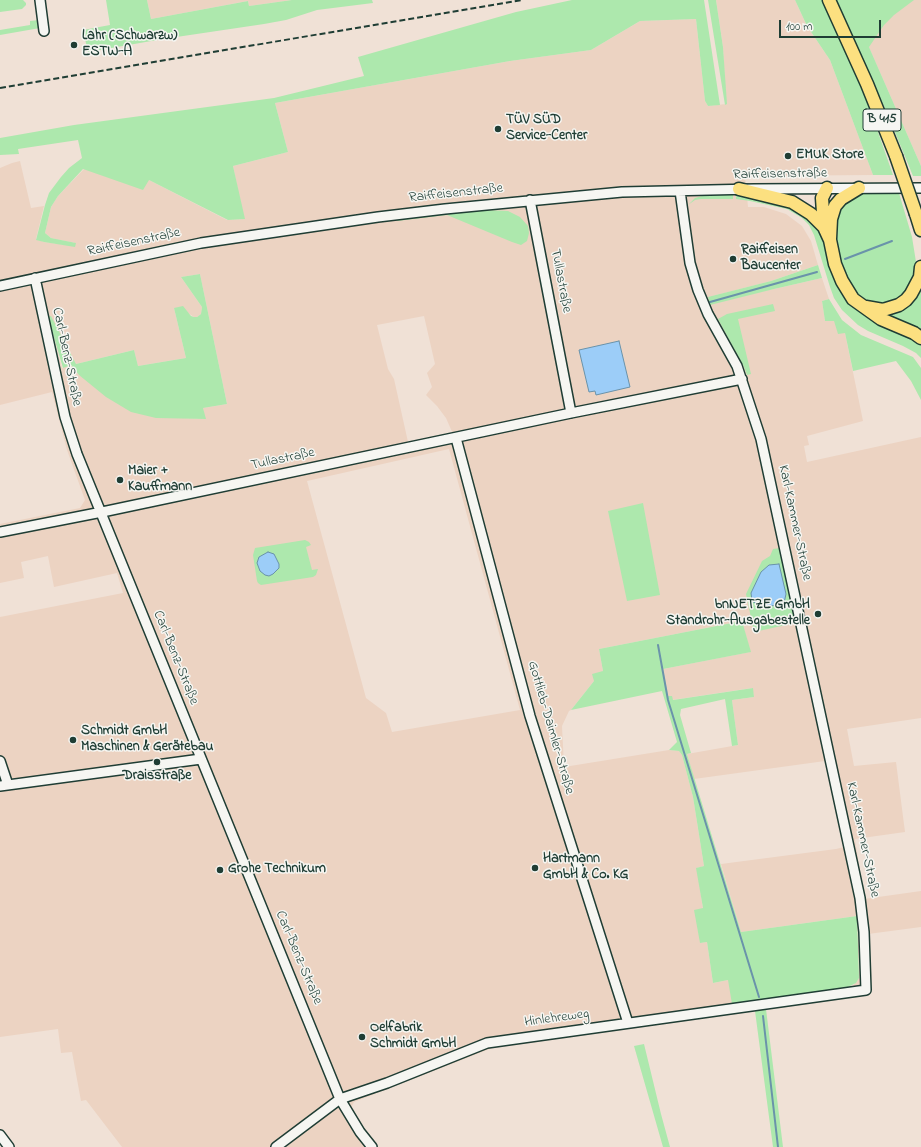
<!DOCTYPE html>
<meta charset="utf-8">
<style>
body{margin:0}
#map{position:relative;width:921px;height:1147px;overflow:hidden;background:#f0e1d6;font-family:"Indie Flower",sans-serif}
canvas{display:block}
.scale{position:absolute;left:779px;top:20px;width:102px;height:18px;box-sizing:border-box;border:2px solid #1f3d34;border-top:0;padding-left:5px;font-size:12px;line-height:14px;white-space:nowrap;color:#1f3d34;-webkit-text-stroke:3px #f6f6f2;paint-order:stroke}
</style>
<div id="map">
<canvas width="921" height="1147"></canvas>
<div class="scale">100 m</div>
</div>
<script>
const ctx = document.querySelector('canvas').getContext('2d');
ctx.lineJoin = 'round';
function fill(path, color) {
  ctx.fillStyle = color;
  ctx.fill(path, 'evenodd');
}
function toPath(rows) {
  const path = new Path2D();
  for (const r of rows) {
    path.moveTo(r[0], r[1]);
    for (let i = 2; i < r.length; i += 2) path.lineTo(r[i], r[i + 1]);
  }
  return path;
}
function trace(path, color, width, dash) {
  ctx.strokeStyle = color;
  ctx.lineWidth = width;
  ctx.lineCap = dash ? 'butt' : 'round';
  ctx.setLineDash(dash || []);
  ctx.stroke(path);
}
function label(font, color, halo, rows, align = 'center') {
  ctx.font = font + ' "Indie Flower",sans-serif';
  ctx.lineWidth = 3;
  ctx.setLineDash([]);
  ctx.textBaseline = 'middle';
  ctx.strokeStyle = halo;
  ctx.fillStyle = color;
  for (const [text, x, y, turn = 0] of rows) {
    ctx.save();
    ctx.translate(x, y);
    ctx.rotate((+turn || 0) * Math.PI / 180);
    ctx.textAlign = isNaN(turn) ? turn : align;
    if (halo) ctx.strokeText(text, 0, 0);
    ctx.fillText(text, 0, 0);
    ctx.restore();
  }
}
fill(toPath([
 [147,0,292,0,249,6,248,1,151,19],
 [716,0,795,0,807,26,830,60,873,175,745,176,748,207,764,207,786,214,802,226,811,241,818,265,771,281,709,297,774,289,822,278,829,299,822,301,825,321,834,321,845,333,863,421,807,436,809,445,804,446,807,462,921,437,921,718,847,729,854,766,896,762,905,832,855,839,864,899,921,891,921,927,868,934,869,994,492,1048,354,1102,351,1108,354,1118,376,1147,122,1147,86,1100,81,1101,72,1052,61,1053,58,1029,0,1037,0,617,123,593,117,573,54,587,48,556,21,562,24,578,0,583,0,524,80,508,85,500,67,450,52,392,0,405,0,168,12,163,20,161,31,208,44,206,36,239,44,242,75,246,75,243,51,238,45,233,51,207,58,196,84,169,149,180,227,220,244,219,233,166,288,152,275,103,510,61,591,50,640,21,696,19,705,101,708,106,726,104,723,47],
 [200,274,227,404,203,408,205,419,183,418,79,375,71,365,62,368,48,317,51,317,76,364,134,350,138,366,186,358,174,308,188,313,194,317,197,317,201,314,202,307,181,277],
 [424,316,435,364,427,373,432,387,426,395,437,406,446,418,453,434,408,442,394,379,388,369,377,325],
 [449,449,520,710,392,732,386,713,366,698,307,481],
 [742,621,750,652,663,669,668,696,672,700,752,688,754,697,732,700,738,745,687,754,694,779,825,761,844,847,836,849,721,864,741,932,857,916,859,978,853,986,761,1000,728,980,713,983,707,942,700,943,703,909,697,868,704,866,693,797,682,755,679,751,669,750,564,767,562,726,569,711,571,710,594,681,603,671,599,649],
 [848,0,921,0,921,166,879,70]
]), '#ecd3c2');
fill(toPath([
 [0,0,23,0,26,3,26,5,22,9,0,12],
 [106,0,147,0,151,19,248,1,249,6,292,0,372,0,373,3,317,10,286,20,264,24,163,39,88,52,83,30,110,25],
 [572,0,704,0,720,105,708,106,705,101,696,19,640,21,591,50,510,61,275,103,288,152,233,166,245,219,228,220,149,180,143,190,83,169,58,196,51,207,45,233,51,238,76,243,75,247,44,242,36,240,45,205,49,193,61,177,69,168,82,158,78,140,18,149,19,154,0,155,0,138,74,125,274,98,364,76,358,57,516,12],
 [708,0,716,0,723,47,727,104,725,105],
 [795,0,824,0,857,72,893,175,873,175,830,60,807,26],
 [834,0,914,0,894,15,884,25,869,47,921,166,921,176,913,176,887,113],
 [39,20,40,28,0,35,0,30,30,25,30,21],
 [863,192,899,193,912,237,916,262,915,278,907,294,891,305,869,304,859,297,850,284,839,257,836,237,837,210,844,201],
 [709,194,733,194,733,199,701,199,695,200,688,205,695,198],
 [736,194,774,199,808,215,821,233,855,307,879,324,921,342,921,358,916,353,903,346,868,331,858,325,842,310,834,298,830,287,814,235,809,225,802,218,787,209,750,201,736,199],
 [486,210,508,211,520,217,528,226,529,233,527,241,521,245,512,242,447,215,397,221,397,218,445,212],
 [818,265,822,278,774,289,710,305,708,297,771,281],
 [200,274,227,404,203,408,206,419,156,418,131,412,106,397,79,375,71,365,63,368,48,317,51,316,76,364,134,350,138,366,186,358,174,308,183,306,191,316,194,317,197,317,201,314,202,307,181,277],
 [921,282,921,334,879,315],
 [829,299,842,320,861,335,913,357,921,368,921,400,911,381,896,361,853,371,845,333,838,334,834,321,825,321,822,301],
 [773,304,775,311,738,319,751,374,747,375,744,367,718,319,727,314],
 [643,503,660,595,627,601,608,511],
 [305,540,309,542,311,545,306,547,312,570,318,569,316,575,313,577,261,585,258,583,257,581,253,555,255,548],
 [780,548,795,623,754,632,746,594,762,561,770,556,773,549],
 [742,621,751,652,663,669,668,696,672,696,673,700,753,688,754,697,732,700,738,745,732,746,725,699,681,709,680,715,691,753,687,754,741,932,857,916,859,978,856,983,848,987,732,1004,728,980,713,983,707,942,700,943,694,910,703,908,696,868,704,866,693,797,682,755,679,751,669,750,677,742,662,691,571,710,594,681,592,674,603,671,599,649],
 [766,1009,783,1147,773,1147,755,1011],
 [644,1044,661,1114,670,1147,663,1147,634,1046]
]), '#ade8ad');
const water = toPath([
 [619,341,630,387,596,395,595,391,589,392,579,350,619,341],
 [268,552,274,554,279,564,279,568,273,574,269,576,265,575,260,571,257,563,259,557,268,552],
 [779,564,786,594,784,603,763,608,752,601,751,593,761,572,769,565,779,564]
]);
fill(water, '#9ccdf8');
trace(water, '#6a93aa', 1);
trace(toPath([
 [845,259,892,241],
 [710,302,817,272],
 [658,645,668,700,759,997],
 [763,1016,778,1147]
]), '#6a93aa', 2);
const minor = toPath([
 [40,0,44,31],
 [530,200,571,413],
 [35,278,65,417,77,454,340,1099,360,1132,372,1147],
 [0,286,201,243,378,217,445,209,622,192,754,189,921,188],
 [456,438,530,716,628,1023],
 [0,532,107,511,571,413,742,379],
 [0,761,8,785],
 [0,786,201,759],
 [0,1135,9,1147],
 [276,1147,340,1099,387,1083,487,1043,866,990,864,932,860,898,761,439,737,366,708,314,698,290,690,263,680,191]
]);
const major = toPath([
 [829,0,867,84,896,156],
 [739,189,792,202,811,214,824,227,830,240,835,264,842,281,853,299,881,319,914,333,921,338],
 [916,214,921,230],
 [824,227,822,198,827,188],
 [830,239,831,219,835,206,841,199,859,188],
 [866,307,883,310,899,305,906,300,911,294,920,277,921,267]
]);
trace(minor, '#1f3d34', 12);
trace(major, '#1f3d34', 15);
trace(minor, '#f6f6f2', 9);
trace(major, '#fce080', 12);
trace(toPath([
 [0,88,522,0]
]), '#1f3d34', 2, [6, 3]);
const majorBridge = toPath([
 [896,156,916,214]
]);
trace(majorBridge, '#1f3d34', 15, []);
trace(majorBridge, '#fce080', 12);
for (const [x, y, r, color] of [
 [74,45,4,"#1f3d34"],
 [498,129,4,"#1f3d34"],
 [788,156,4,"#1f3d34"],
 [733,259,4,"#1f3d34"],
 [120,480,4,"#1f3d34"],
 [818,614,4,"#1f3d34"],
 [73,740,4,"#1f3d34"],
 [157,762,4,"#1f3d34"],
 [535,868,4,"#1f3d34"],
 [220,870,4,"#1f3d34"],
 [362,1037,4,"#1f3d34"]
]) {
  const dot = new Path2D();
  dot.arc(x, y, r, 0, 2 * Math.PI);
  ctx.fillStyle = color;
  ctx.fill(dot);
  trace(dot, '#f6f6f2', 1.5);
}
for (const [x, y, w] of [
 [882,120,38]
]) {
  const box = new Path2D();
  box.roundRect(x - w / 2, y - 11, w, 22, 3);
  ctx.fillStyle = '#f6f6f2';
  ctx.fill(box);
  trace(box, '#1f3d34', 1);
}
label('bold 13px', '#1f3d34', null, [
 ["B 415",882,120]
]);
label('bold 14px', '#1f3d34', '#f6f6f2', [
 ["Lahr (Schwarzw)",82,37],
 ["ESTW-A",82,53],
 ["TÜV SÜD",506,121],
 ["Service-Center",506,137],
 ["EMUK Store",796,156],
 ["Raiffeisen",741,251],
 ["Baucenter",741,267],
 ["Maier +",128,472],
 ["Kauffmann",128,488],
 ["bnNETZE GmbH",810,606,"right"],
 ["Standrohr-Ausgabestelle",810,622,"right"],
 ["Schmidt GmbH",81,732],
 ["Maschinen & Gerätebau",81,748],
 ["Draisstraße",157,777,"center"],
 ["Hartmann",543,860],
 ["GmbH & Co. KG",543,876],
 ["Grohe Technikum",228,870],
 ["Oelfabrik",370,1029],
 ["Schmidt GmbH",370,1045]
], 'left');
label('14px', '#1f3d34', '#f6f6f2', [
 ["Raiffeisenstraße",780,175,-1],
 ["Raiffeisenstraße",456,194,-6],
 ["Raiffeisenstraße",134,243,-12],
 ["Tullastraße",560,281,79],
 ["Carl-Benz-Straße",66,357,78],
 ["Tullastraße",283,460,-12],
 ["Karl-Kammer-Straße",794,523,78],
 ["Carl-Benz-Straße",175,658,68],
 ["Gottlieb-Daimler-Straße",550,728,74],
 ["Karl-Kammer-Straße",862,840,78],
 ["Carl-Benz-Straße",298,958,67],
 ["Hinlehreweg",557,1019,-8]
]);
</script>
